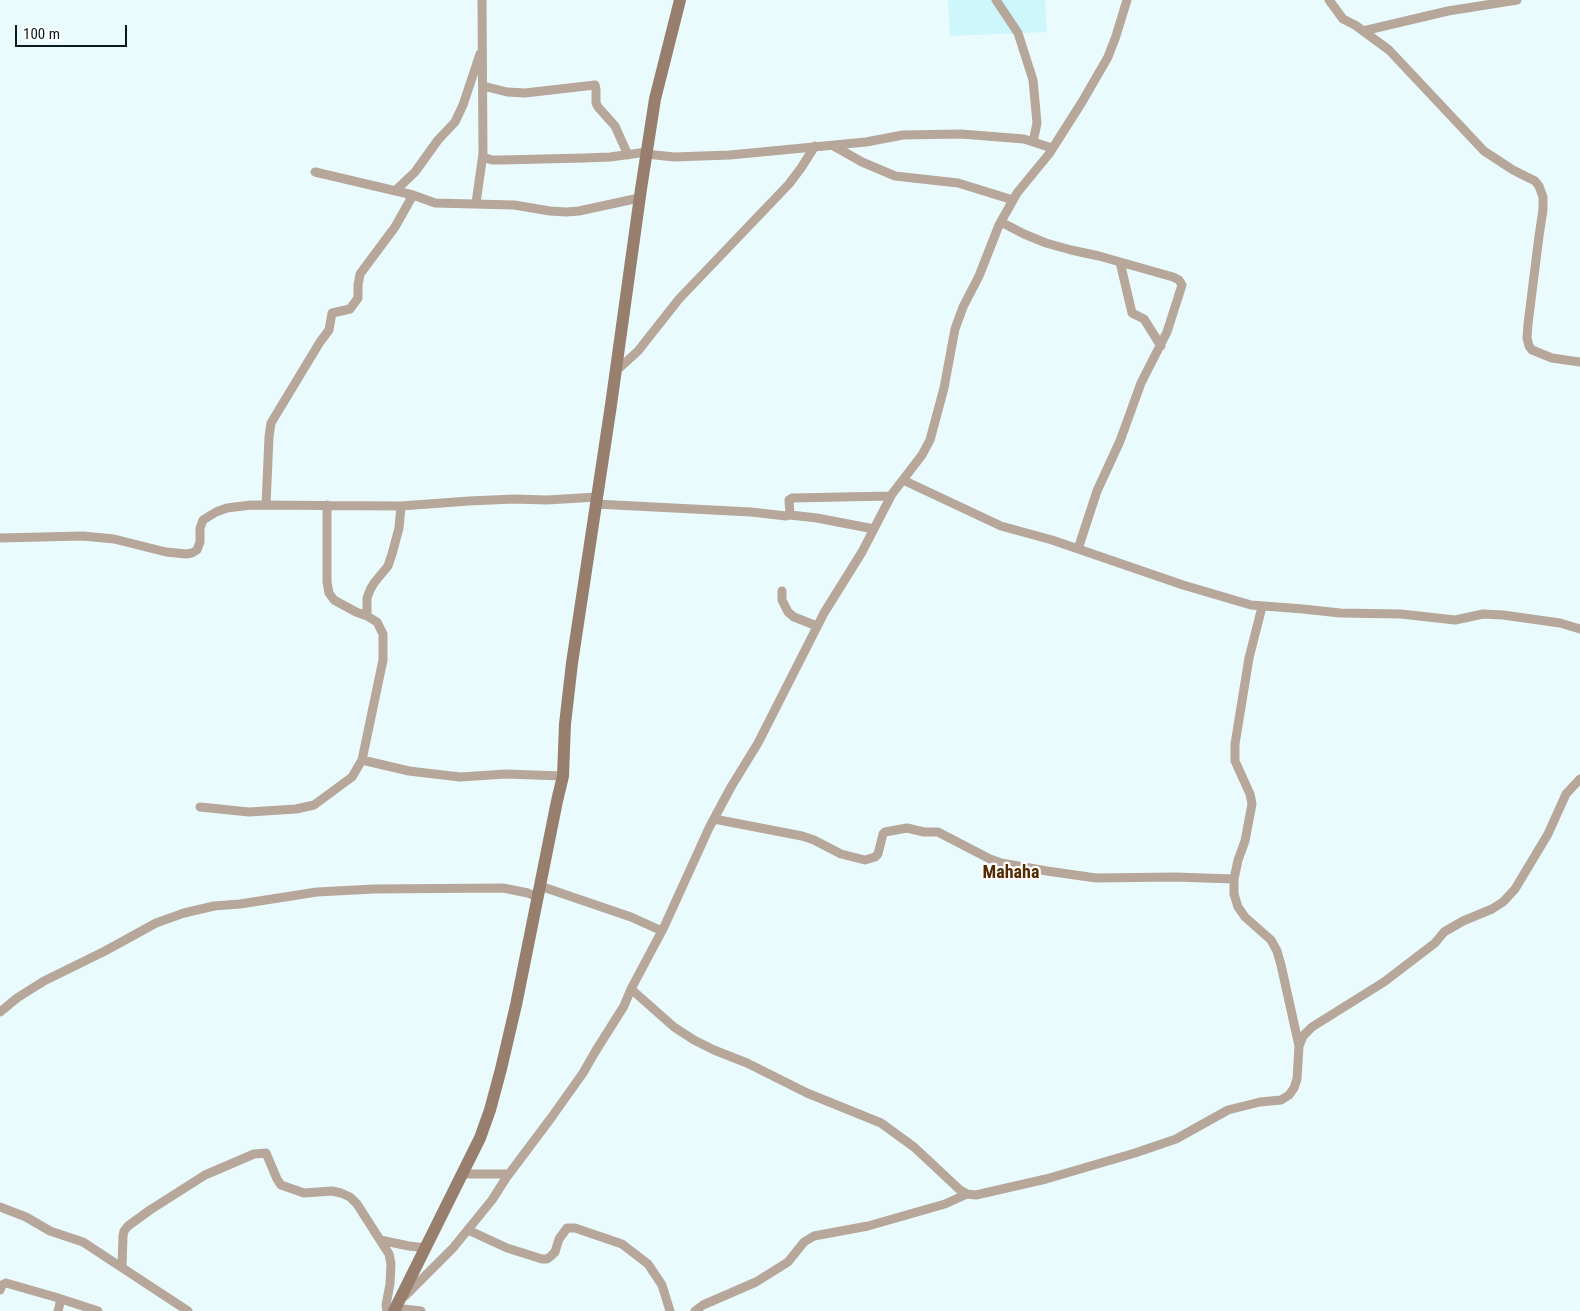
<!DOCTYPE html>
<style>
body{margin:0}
#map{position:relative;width:1580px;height:1311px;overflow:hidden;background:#eafbfd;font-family:"Roboto Condensed",sans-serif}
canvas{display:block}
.scale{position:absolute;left:15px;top:25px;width:112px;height:22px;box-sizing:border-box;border:2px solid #0b1b1d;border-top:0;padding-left:6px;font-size:15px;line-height:18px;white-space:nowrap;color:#0b1b1d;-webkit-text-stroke:4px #fff;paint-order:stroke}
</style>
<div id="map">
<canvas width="1580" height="1311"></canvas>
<div class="scale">100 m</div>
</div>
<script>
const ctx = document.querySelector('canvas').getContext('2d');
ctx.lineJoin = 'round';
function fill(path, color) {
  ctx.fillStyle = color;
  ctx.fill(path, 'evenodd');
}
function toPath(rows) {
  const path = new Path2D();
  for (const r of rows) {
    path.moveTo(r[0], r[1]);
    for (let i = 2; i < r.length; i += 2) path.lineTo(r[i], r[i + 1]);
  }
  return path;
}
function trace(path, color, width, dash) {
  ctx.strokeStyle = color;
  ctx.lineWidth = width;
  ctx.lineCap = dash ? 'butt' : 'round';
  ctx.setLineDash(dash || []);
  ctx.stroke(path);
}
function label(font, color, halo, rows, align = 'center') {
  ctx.font = font + ' "Roboto Condensed",sans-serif';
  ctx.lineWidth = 4.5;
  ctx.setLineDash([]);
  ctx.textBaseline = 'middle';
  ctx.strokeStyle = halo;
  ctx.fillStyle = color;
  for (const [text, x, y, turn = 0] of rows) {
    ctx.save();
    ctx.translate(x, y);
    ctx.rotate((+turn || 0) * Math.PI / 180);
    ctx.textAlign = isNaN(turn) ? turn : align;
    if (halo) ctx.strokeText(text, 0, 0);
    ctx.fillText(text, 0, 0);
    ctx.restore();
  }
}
fill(toPath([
 [948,0,1045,0,1047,32,950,36]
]), '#cef7fd');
trace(toPath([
 [996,0,1018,33,1033,80,1037,123,1033,142],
 [1329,0,1343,19,1355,25,1389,50,1484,151,1513,170,1535,181,1539,186,1543,197,1543,210,1539,236,1528,324,1527,338,1529,346,1532,350,1552,358,1580,362],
 [1363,31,1448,11,1517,0],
 [483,86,507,92,525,93,595,85,596,89,596,103,598,107,615,126,628,155],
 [832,145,862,162,895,176,958,183,1013,200],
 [646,154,674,157,730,155,866,142,903,135,961,134,1024,139,1052,148],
 [483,157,492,160,501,160,584,158,610,157,647,152],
 [315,172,413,195,435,203,514,205,550,211,566,212,579,211,639,198],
 [395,191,415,172,438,140,455,122,463,105,480,54],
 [476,203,483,154,482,0],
 [1001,222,1024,234,1046,243,1071,250,1099,256,1173,277,1179,280,1182,285,1167,332,1141,383,1120,441,1097,491,1078,549],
 [1120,262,1132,313,1144,319,1161,346],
 [615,372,638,351,679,299,789,184,801,168,815,146],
 [903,480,1001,526,1052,540,1183,585,1251,605,1303,609,1340,613,1401,614,1455,620,1483,614,1503,615,1560,623,1580,629],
 [596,504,751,512,786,516,790,515,789,500,792,498,891,496],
 [266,505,269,437,271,423,320,342,329,330,332,313,350,309,358,298,358,285,360,274,395,227,413,195],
 [790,515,817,518,874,529],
 [0,538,83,536,114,539,166,552,186,554,192,553,197,550,200,542,200,528,203,520,216,512,227,508,251,505,401,506,469,501,514,499,547,500,597,497],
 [782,591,782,600,788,612,794,617,817,626],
 [1262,607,1249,658,1235,744,1235,761,1250,794,1252,804,1245,841,1238,860,1234,879,1234,894,1238,907,1245,917,1271,940,1277,951,1281,965,1299,1046],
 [367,616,367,598,370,590,374,583,388,566,392,554,399,528,401,506],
 [362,760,409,771,460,777,506,774,563,776],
 [200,807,249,812,296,809,314,805,352,777,362,760,383,660,383,634,377,622,367,616,356,612,334,600,329,593,327,582,327,505],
 [714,819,802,836,814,840,841,854,865,860,875,857,878,854,883,834,885,832,907,828,924,832,938,832,990,859,1001,863,1047,871,1096,878,1175,877,1234,879],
 [540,886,631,917,662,931],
 [631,989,674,1027,694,1040,714,1050,747,1063,807,1093,881,1123,914,1147,960,1190,967,1194,976,1195,1046,1179,1135,1153,1176,1139,1228,1110,1260,1102,1281,1100,1289,1095,1294,1088,1297,1079,1299,1046,1303,1036,1312,1027,1384,982,1435,943,1444,932,1463,921,1492,909,1503,902,1515,889,1548,834,1566,794,1580,779],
 [0,1012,17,998,44,981,105,951,156,923,184,913,214,906,240,904,317,892,374,889,503,888,528,893,537,897],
 [463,1174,508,1174],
 [0,1207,26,1217,50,1231,83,1242,188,1311],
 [468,1230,507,1248,542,1259,547,1259,551,1256,555,1252,559,1239,567,1228,575,1228,622,1244,648,1264,662,1285,670,1311],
 [380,1240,409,1246,426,1248],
 [122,1267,123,1236,124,1231,128,1226,150,1210,205,1175,254,1154,266,1153,277,1179,281,1185,304,1193,332,1191,341,1193,350,1197,357,1204,389,1254,391,1264,390,1284,386,1305,387,1311],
 [0,1290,2,1285,6,1283,55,1297,98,1311],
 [405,1296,453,1248,492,1200,506,1178,551,1118,583,1073,595,1052,624,1006,631,989,664,927,709,828,731,787,758,743,824,613,862,552,892,494,922,455,930,440,944,388,955,329,963,307,979,276,999,225,1017,193,1049,154,1082,102,1108,57,1116,36,1127,0],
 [395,1308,421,1311],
 [58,1311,61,1299],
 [695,1311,703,1305,756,1282,788,1262,804,1242,814,1236,868,1226,945,1204,967,1194]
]), '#b7a69a', 9);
trace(toPath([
 [394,1311,480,1138,490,1110,501,1069,516,1005,557,801,563,776,565,724,572,663,611,405,641,189,655,99,680,0]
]), '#987f6d', 12);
label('bold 18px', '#552a01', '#fff', [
 ["Mahaha",1011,873]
]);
</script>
